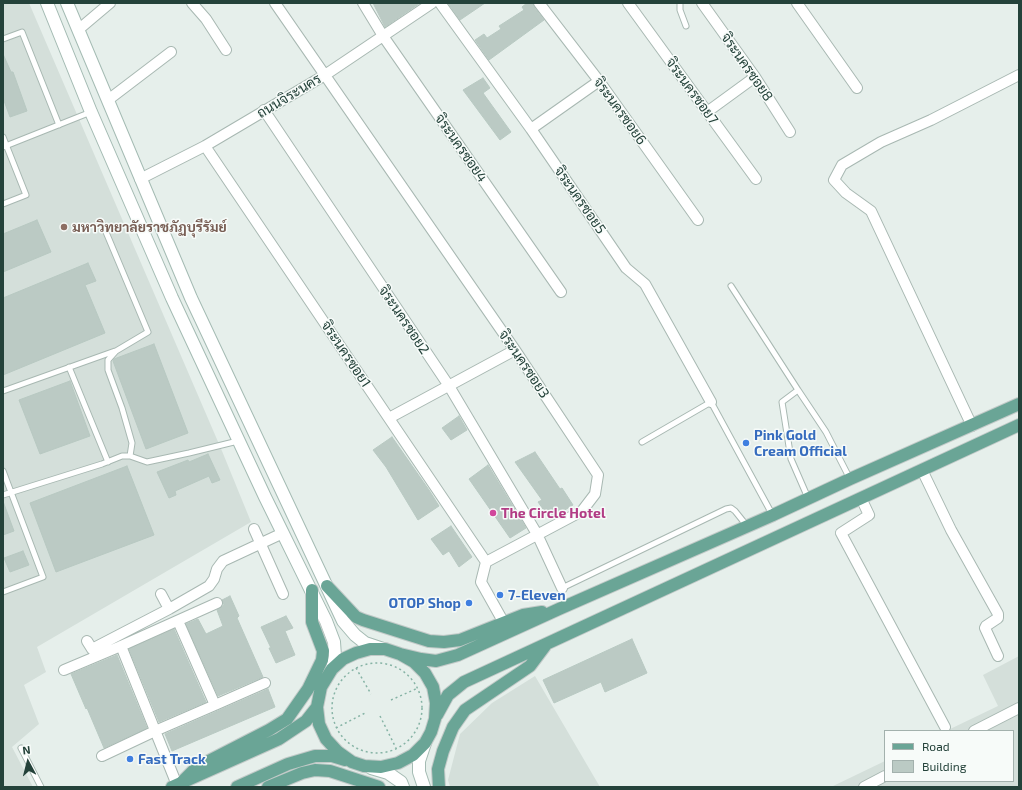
<!DOCTYPE html>
<meta charset="utf-8">
<style>
body{margin:0}
#map{position:relative;width:1022px;height:790px;overflow:hidden;background:#e6efeb;font-family:"Exo 2",sans-serif}
canvas{display:block}
.frame{position:absolute;inset:0;border:4px solid #24423a;pointer-events:none}
.legend{position:absolute;left:884px;top:730px;width:130px;height:52px;box-sizing:border-box;background:#f7fbf9;border:1px solid #a3b1ad;margin:0;padding:5px 7px;list-style:none;font-size:12px;color:#24423a}
.legend li{display:flex;align-items:center;gap:8px;height:20px}
.legend b{width:20px;border:1px solid #a3b1ad}
.north{position:absolute;left:8px;top:742px;width:40px;height:40px;-webkit-text-stroke:3px #f7fbf9;paint-order:stroke;rotate:353deg;font-size:11px;font-weight:700;line-height:16px;text-align:center;color:#24423a}
.north::after{content:'';display:block;margin:auto;width:14px;height:18px;background:#24423a;clip-path:polygon(50% 0,100% 100%,50% 72%,0 100%)}
</style>
<div id="map">
<canvas width="1022" height="790"></canvas>
<div class="frame"></div>
<ul class="legend">
<li><b style="height:5px;background:#6aa596"></b>Road</li>
<li><b style="height:11px;background:#bbcac4"></b>Building</li>
</ul>
<div class="north">N</div>
</div>
<script>
const ctx = document.querySelector('canvas').getContext('2d');
ctx.lineJoin = 'round';
function fill(path, color) {
  ctx.fillStyle = color;
  ctx.fill(path, 'evenodd');
}
function toPath(rows) {
  const path = new Path2D();
  for (const r of rows) {
    if (r.length === 3) {
      path.moveTo(r[0] + r[2], r[1]);
      path.arc(r[0], r[1], r[2], 0, 2 * Math.PI);
      continue;
    }
    path.moveTo(r[0], r[1]);
    for (let i = 2; i < r.length; i += 2) path.lineTo(r[i], r[i + 1]);
  }
  return path;
}
function trace(path, color, width, dash) {
  ctx.strokeStyle = color;
  ctx.lineWidth = width;
  ctx.lineCap = dash ? 'butt' : 'round';
  ctx.setLineDash(dash || []);
  ctx.stroke(path);
}
function label(font, color, halo, rows, align = 'center') {
  ctx.font = font + ' "Exo 2",Sarabun,sans-serif';
  ctx.lineWidth = 3;
  ctx.setLineDash([]);
  ctx.textBaseline = 'middle';
  ctx.strokeStyle = halo;
  ctx.fillStyle = color;
  for (const [text, x, y, turn = 0] of rows) {
    ctx.save();
    ctx.translate(x, y);
    ctx.rotate((+turn || 0) * Math.PI / 180);
    ctx.textAlign = isNaN(turn) ? turn : align;
    if (halo) ctx.strokeText(text, 0, 0);
    ctx.fillText(text, 0, 0);
    ctx.restore();
  }
}
fill(toPath([
 [3,3,29,3,222,451,251,522,37,647,46,672,24,685,39,724,12,747,33,787,3,787],
 [1019,656,1019,787,831,787,885,761,885,781,1013,781,1013,731,946,731,998,706,983,675],
 [535,676,600,787,450,787,448,780,460,734,492,703]
]), '#d4dfda');
const building = toPath([
 [373,3,420,3,385,27,373,3],
 [448,3,485,3,460,20,448,3],
 [527,3,533,3,534,7,544,20,489,60,475,40,484,34,487,38,501,29,499,26,524,10,522,7,527,3],
 [3,54,11,72,13,72,27,111,10,117,3,98,3,54],
 [483,78,490,88,483,93,511,132,500,140,463,90,483,78],
 [37,220,51,252,3,272,3,234,37,220],
 [88,263,96,281,85,285,105,333,3,375,3,298,88,263],
 [154,344,188,433,146,449,113,361,114,359,154,344],
 [70,381,90,436,40,454,19,400,70,381],
 [459,416,467,430,451,440,442,428,459,416],
 [392,437,429,490,439,506,418,520,386,467,373,450,392,437],
 [535,452,560,489,562,488,573,505,550,519,538,502,542,500,515,462,535,452],
 [208,454,220,480,212,483,209,476,175,491,176,495,169,498,157,472,188,460,189,462,208,454],
 [488,465,526,528,510,538,469,479,488,465],
 [127,466,154,535,56,572,30,503,127,466],
 [4,504,14,531,3,535,3,505,4,504],
 [451,526,472,557,459,567,449,551,443,555,431,539,451,526],
 [23,551,29,565,10,572,4,558,23,551],
 [230,596,239,616,237,618,263,677,218,696,186,624,198,619,206,634,223,626,217,610,224,605,222,600,230,596],
 [286,616,293,628,285,631,295,655,276,663,269,648,271,648,261,627,286,616],
 [174,629,206,702,159,722,129,649,174,629],
 [632,639,647,673,605,692,601,682,554,703,543,680,632,639],
 [117,655,147,728,104,748,87,708,86,709,71,674,117,655],
 [268,689,275,707,172,751,165,734,268,689]
]);
fill(building, '#bbcac4');
trace(building, '#b8c9c2', 1);
const service = toPath([
 [680,3,680,10,686,26],
 [3,39,22,32,59,125],
 [3,137,26,195,3,204],
 [3,147,91,112],
 [103,225,148,332,116,351,108,360,108,370,122,408,132,443,130,456],
 [731,286,798,390],
 [69,367,108,462],
 [3,391,115,351],
 [642,442,711,402,772,514],
 [3,471,43,577,3,592],
 [3,495,102,464,122,456,130,456,147,462,189,453,238,441],
 [808,498,791,459,782,402,798,390,826,432,850,479],
 [562,588,726,509,731,508,735,511,747,526],
 [21,748,41,787]
]);
const minor = toPath([
 [192,3,206,19,226,50],
 [275,3,515,350,598,475,595,494,582,511,486,562,481,582,504,623],
 [363,3,383,36,561,292],
 [440,3,531,129,626,268,645,284,711,402],
 [539,3,599,81,698,220],
 [628,3,756,179],
 [702,3,755,77,790,132],
 [797,3,857,88],
 [78,30,110,3],
 [108,100,171,52],
 [264,110,449,386,537,534,562,588],
 [707,112,755,77],
 [531,129,599,81],
 [205,146,486,562],
 [140,179,205,146,325,75,432,3],
 [389,418,515,350],
 [972,426,871,211,846,193,834,180,842,165,881,142,931,120,1019,75],
 [922,470,951,530,998,614,998,618,986,626,985,628,998,656],
 [861,498,869,515,841,533,945,727],
 [254,529,283,594],
 [161,594,169,609],
 [87,641,92,649,169,609,209,586,214,579,217,569,223,561,283,533],
 [121,646,177,785],
 [64,670,121,646,217,603],
 [215,705,265,683],
 [974,731,1019,708],
 [102,756,155,731,215,705,178,621],
 [864,787,885,776]
]);
const secondary = toPath([
 [47,3,91,112,172,298,265,497,326,621,334,642,335,656,332,669],
 [67,3,191,298,343,621,355,635,365,643,383,649],
 [371,768,388,773,401,782,403,787],
 [424,787,419,772,419,761,425,743]
]);
const primary = toPath([
 [327,586,356,617,363,620,429,641,444,642,460,640,523,615,542,612],
 [400,654,414,662,425,673,433,687,436,703,435,719,431,732,425,743,413,755,398,763,381,767,364,766,352,762,338,752,326,739,319,724,317,707,321,687,332,669,343,659,356,653,370,649,385,649,400,654,421,659,436,661,458,655,559,609,773,515,850,479,1019,404],
 [437,715,448,695,464,682,1019,425],
 [181,783,197,767,269,730,287,719,308,689,322,660,323,651,312,622,312,590],
 [172,787,279,739,306,721,317,707],
 [237,787,288,764,315,756,332,756,345,760],
 [268,787,302,773,315,770,330,771,379,787],
 [439,787,438,769,443,751,453,727,465,710,530,666,545,646]
]);
trace(service, '#a8b8b2', 7);
trace(minor, '#a8b8b2', 12);
trace(secondary, '#a4bbb3', 14);
trace(primary, '#c2cac8', 14);
trace(toPath([
 [377,708,45],
 [356,668,371,694],
 [391,700,418,688],
 [380,716,396,748],
 [336,728,367,712]
]), '#86b3a5', 1.5, [2, 3]);
trace(service, '#fff', 5);
trace(minor, '#fff', 10);
trace(secondary, '#fff', 12);
trace(primary, '#6aa596', 12);
for (const [x, y, r, color] of [
 [64,227,4,"#8d6e63"],
 [746,443,4,"#3f7fe0"],
 [493,513,4,"#d1479c"],
 [500,595,4,"#3f7fe0"],
 [469,603,4,"#3f7fe0"],
 [130,759,4,"#3f7fe0"]
]) {
  const dot = new Path2D();
  dot.arc(x, y, r, 0, 2 * Math.PI);
  ctx.fillStyle = color;
  ctx.fill(dot);
  trace(dot, '#f7fbf9', 1.5);
}
label('14px', '#24423a', '#f7fbf9', [
 ["จิระนครซอย8",747,67,55],
 ["จิระนครซอย7",692,91,54],
 ["ถนนจิระนคร",289,96,-31],
 ["จิระนครซอย6",620,111,54],
 ["จิระนครซอย4",461,148,55],
 ["จิระนครซอย5",580,200,55],
 ["จิระนครซอย2",404,320,56],
 ["จิระนครซอย1",346,354,56],
 ["จิระนครซอย3",524,364,56]
]);
label('bold 14px', '#785e54', '#f7fbf9', [
 ["มหาวิทยาลัยราชภัฏบุรีรัมย์",72,227]
], 'left');
label('bold 14px', '#366cbe', '#f7fbf9', [
 ["Pink Gold",754,435],
 ["Cream Official",754,451],
 ["7-Eleven",508,595],
 ["OTOP Shop",461,603,"right"],
 ["Fast Track",138,759]
], 'left');
label('bold 14px', '#b23c85', '#f7fbf9', [
 ["The Circle Hotel",501,513]
], 'left');
</script>
